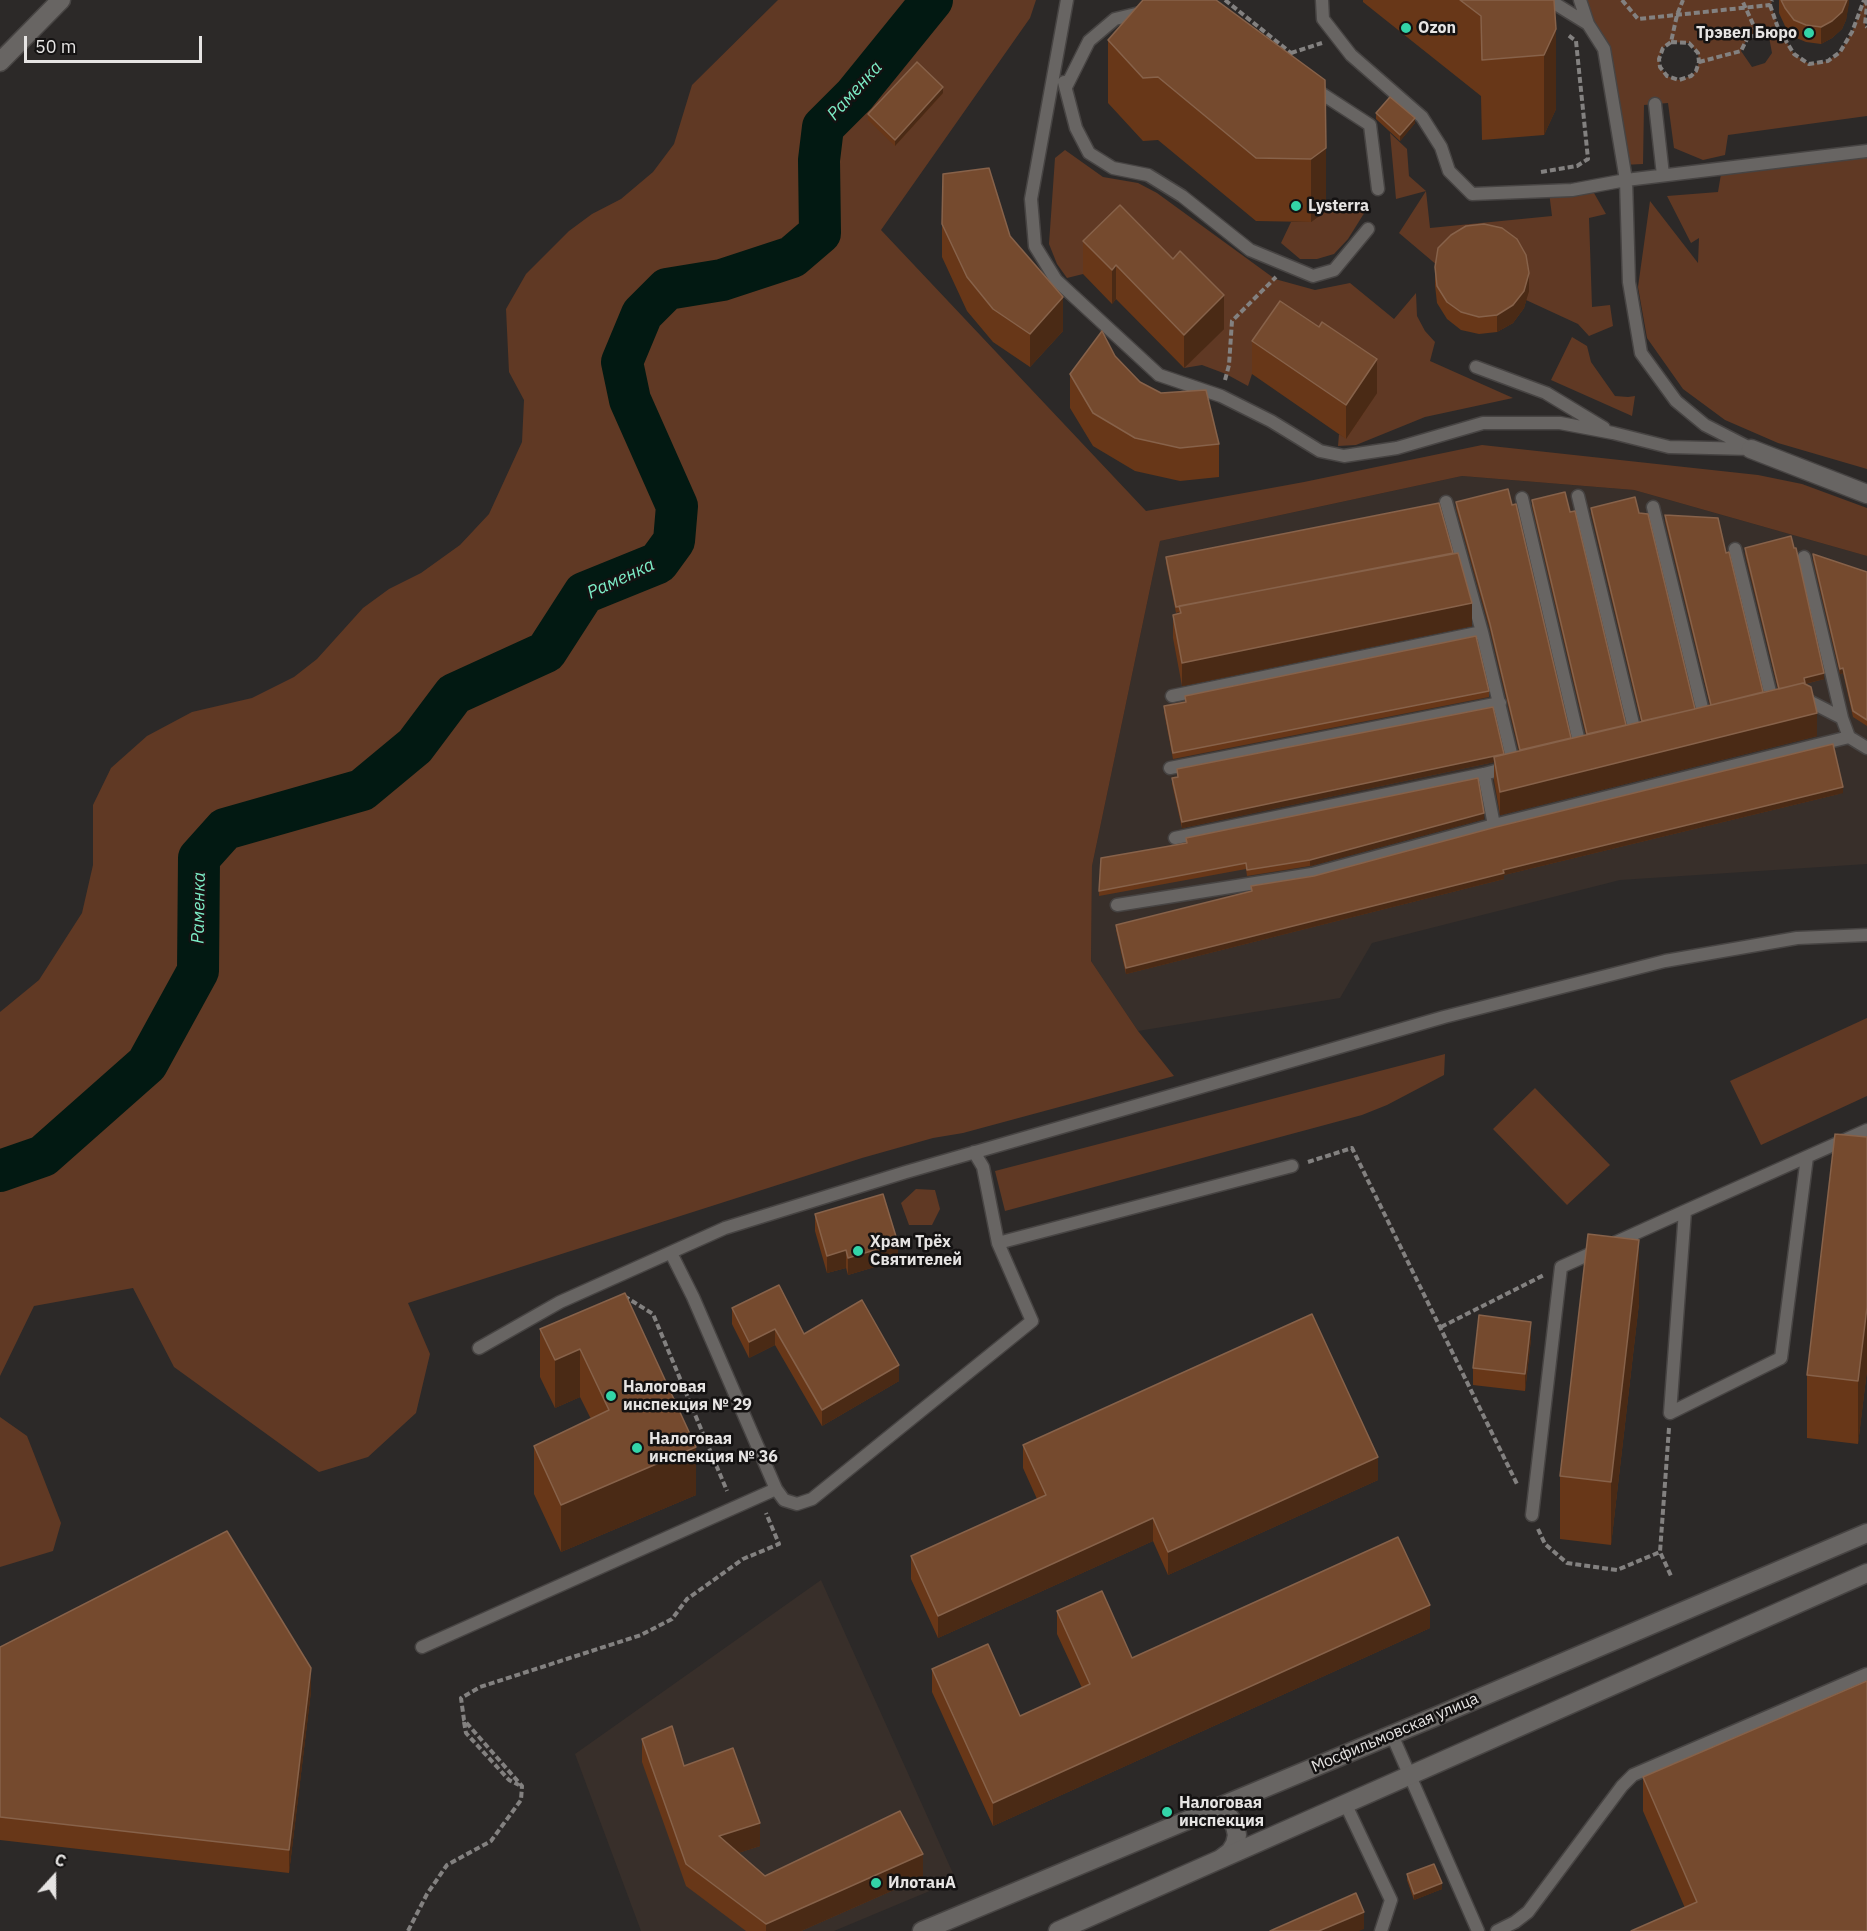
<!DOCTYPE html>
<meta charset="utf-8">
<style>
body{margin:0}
#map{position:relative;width:1867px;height:1931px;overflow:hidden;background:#2c2928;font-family:"IBM Plex Sans",sans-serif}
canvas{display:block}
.north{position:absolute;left:24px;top:1847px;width:60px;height:60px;-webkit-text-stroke:4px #141212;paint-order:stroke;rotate:21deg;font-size:16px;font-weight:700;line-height:24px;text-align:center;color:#e6e4e3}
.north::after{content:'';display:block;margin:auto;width:21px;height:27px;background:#e6e4e3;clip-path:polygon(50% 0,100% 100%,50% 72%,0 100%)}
.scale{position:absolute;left:24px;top:36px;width:178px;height:27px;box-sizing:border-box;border:3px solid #e6e4e3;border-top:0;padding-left:8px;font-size:18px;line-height:21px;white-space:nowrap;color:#e6e4e3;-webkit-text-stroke:4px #141212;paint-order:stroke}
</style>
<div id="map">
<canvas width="1867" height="1931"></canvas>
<div class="north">С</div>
<div class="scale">50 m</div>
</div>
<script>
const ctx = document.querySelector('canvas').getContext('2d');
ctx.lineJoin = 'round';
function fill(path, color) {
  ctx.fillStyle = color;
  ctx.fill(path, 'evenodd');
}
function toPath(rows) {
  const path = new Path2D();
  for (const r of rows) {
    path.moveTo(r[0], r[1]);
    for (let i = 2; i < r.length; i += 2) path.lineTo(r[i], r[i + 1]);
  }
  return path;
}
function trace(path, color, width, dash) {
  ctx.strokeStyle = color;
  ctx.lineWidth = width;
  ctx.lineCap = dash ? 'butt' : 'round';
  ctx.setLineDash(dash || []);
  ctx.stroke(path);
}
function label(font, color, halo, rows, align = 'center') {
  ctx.font = font + ' "IBM Plex Sans",sans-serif';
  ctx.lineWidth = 5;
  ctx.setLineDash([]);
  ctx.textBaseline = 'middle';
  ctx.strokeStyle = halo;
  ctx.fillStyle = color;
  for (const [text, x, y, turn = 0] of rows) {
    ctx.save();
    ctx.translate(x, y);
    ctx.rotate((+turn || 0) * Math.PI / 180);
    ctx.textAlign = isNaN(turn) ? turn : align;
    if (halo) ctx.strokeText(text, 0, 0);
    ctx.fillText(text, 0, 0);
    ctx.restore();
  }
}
fill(toPath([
 [1462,476,1634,490,1867,556,1867,864,1620,880,1372,943,1340,998,1138,1031,1091,961,1092,866,1160,541],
 [821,1580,956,1880,834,1931,641,1931,575,1754]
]), '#382f2a');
fill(toPath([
 [778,0,1036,0,1030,18,881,230,1146,511,1304,482,1482,445,1758,475,1802,484,1867,508,1867,556,1634,490,1462,476,1160,541,1092,866,1091,961,1138,1031,1174,1076,963,1133,933,1138,862,1158,408,1303,430,1354,416,1413,368,1457,319,1472,174,1367,133,1288,34,1306,0,1376,0,1012,39,980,82,913,93,865,93,805,111,768,147,736,192,712,252,698,294,677,317,659,363,608,389,589,421,573,460,545,489,514,522,442,524,400,509,372,506,309,526,274,569,231,592,214,621,199,653,172,674,144,692,85],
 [1580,0,1772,0,1771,5,1778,28,1794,54,1809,64,1828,61,1840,52,1852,32,1865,0,1867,5,1865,25,1867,27,1867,116,1728,135,1725,155,1703,160,1674,148,1668,103,1644,105,1643,164,1623,165,1604,49],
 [1758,35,1769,37,1772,53,1765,63,1752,67,1741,51,1748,37],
 [1671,42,1689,43,1698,53,1699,62,1696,71,1691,76,1679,80,1667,76,1660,67,1659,59,1663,48],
 [1390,133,1407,149,1409,176,1426,191,1430,228,1552,216,1549,192,1590,186,1606,214,1589,218,1592,307,1610,305,1613,326,1589,336,1578,324,1526,300,1529,290,1438,266,1399,233,1426,191,1396,199],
 [1065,150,1103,177,1138,183,1157,193,1275,279,1315,290,1350,283,1394,319,1416,293,1417,316,1425,331,1435,342,1430,361,1513,398,1425,417,1356,445,1338,446,1339,434,1346,438,1377,393,1252,374,1248,386,1226,374,1202,365,1184,368,1224,329,1120,239,1083,274,1067,278,1057,264,1049,244,1055,158],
 [1867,151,1867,469,1778,443,1725,420,1683,389,1647,338,1638,287,1650,201,1698,263,1699,238,1691,243,1667,196,1718,192,1722,168],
 [1368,207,1348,239,1334,254,1317,259,1300,259,1281,243,1291,222,1311,222,1326,211],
 [1572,337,1587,346,1591,362,1615,396,1628,397,1635,396,1632,416,1551,380],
 [1867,1018,1867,1096,1761,1145,1730,1081],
 [1445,1054,1444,1075,1387,1105,1362,1115,1005,1211,995,1171],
 [1535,1088,1610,1165,1567,1205,1493,1129],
 [916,1189,935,1190,940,1209,932,1225,909,1225,901,1203],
 [0,1417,27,1436,61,1523,53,1551,0,1567]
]), '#603924');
trace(toPath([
 [0,1171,43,1156,147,1064,198,971,199,858,225,829,362,790,415,746,454,694,546,652,584,593,658,563,674,541,677,506,630,400,622,362,642,314,667,289,722,280,792,257,820,233,819,160,823,127,855,95,932,0]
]), '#021912', 42);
const service = toPath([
 [1067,0,1031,199,1035,246,1056,280,1159,375,1221,396,1271,421,1320,451,1344,456,1397,448,1483,423,1560,423,1613,433,1669,447,1751,449],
 [1322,0,1323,19,1351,55,1422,117,1441,147,1449,171,1472,194,1572,190,1626,180,1867,151],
 [1549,0,1588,24,1604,49,1626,180,1629,282,1641,353,1676,401,1705,425,1748,447],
 [1580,0,1588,24],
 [1064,82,1076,128,1089,153,1113,168,1148,175,1182,196,1250,250,1313,276,1334,270,1368,229],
 [1066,87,1089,41,1115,19,1144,12],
 [1313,88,1370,125,1378,189],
 [1655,104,1663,175],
 [1476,367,1546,393,1604,428],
 [1578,496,1636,736],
 [1522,498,1581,750],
 [1653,507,1705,720],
 [1735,549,1773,704],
 [1804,557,1842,718],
 [1172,696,1482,632],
 [1801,697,1842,718,1849,737,1867,748],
 [1170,768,1500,703],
 [1494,825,1849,737],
 [1175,838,1484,774,1514,766,1482,632,1446,502],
 [1117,905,1312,874,1494,825,1484,774],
 [974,1152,983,1167,998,1243,1292,1166],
 [1807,1157,1781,1358,1670,1413,1685,1211,1867,1130],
 [479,1348,560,1302,725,1228,906,1172,1444,1017,1665,961,1797,938,1867,935],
 [776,1489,784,1500,797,1504,812,1499,1032,1321,998,1243],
 [1532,1515,1561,1267,1685,1211],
 [422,1647,776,1489,693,1297,671,1253],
 [1392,1735,1478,1931],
 [1345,1803,1391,1900,1381,1931],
 [1497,1931,1515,1922,1528,1912,1622,1786,1633,1775,1867,1674]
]);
const minor = toPath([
 [0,62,61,0],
 [1751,449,1867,494]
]);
const tertiary = toPath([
 [1204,1813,1213,1811,1222,1813,1230,1818,1235,1826,1237,1835,1235,1844,1230,1852,1222,1858]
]);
const secondary = toPath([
 [922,1931,1437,1716,1867,1533],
 [1058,1931,1867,1573]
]);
trace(service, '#474443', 15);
trace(minor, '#474443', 21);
trace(tertiary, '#474443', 21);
trace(secondary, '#474443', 21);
trace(toPath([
 [1225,0,1291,53,1289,57],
 [1622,0,1638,19,1770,5,1772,0],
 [1865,0,1867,5,1865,25,1867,27],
 [1770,5,1778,28,1794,54,1809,64,1828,61,1840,52,1852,32,1864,0],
 [1671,42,1689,43,1698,53,1699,62,1696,71,1691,76,1679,80,1667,76,1660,67,1659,59,1663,48,1671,42,1677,15,1683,0],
 [1291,53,1322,43],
 [1699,62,1741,51,1748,37,1758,35,1742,0],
 [1541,172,1577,166,1588,159,1576,41,1568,35],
 [1225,380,1229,365,1232,321,1276,277],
 [1308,1162,1352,1148,1517,1484],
 [624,1296,653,1314,727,1491],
 [1441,1327,1544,1275],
 [1669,1428,1660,1552,1672,1578],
 [1538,1529,1545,1544,1567,1563,1617,1570,1660,1552],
 [464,1722,466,1733,509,1780,519,1785],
 [408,1931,427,1894,447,1865,491,1841,521,1800,522,1786,464,1720,461,1698,480,1687,641,1635,672,1619,687,1599,743,1559,779,1544,766,1513]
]), '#838180', 4, [6, 3]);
trace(service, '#686563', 12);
trace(minor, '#686563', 18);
trace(tertiary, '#686563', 18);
trace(secondary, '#686563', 18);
fill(toPath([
 [1363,0,1554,0,1556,109,1544,135,1482,140,1481,96,1363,2],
 [1779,0,1849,0,1846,20,1842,29,1832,38,1821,44,1806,42,1794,37,1785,26,1779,13],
 [1108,40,1325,80,1326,211,1311,222,1256,221,1158,140,1143,141,1108,103],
 [943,93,895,146,868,120,868,114],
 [1376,113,1415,123,1400,141,1376,119],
 [942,224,1010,236,1063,331,1030,367,993,342,967,311,942,257],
 [1083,241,1224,329,1184,368,1116,299,1112,304,1083,274],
 [1435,267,1529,291,1524,308,1513,323,1497,332,1479,334,1461,330,1447,319,1437,303,1435,285],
 [1252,341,1377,393,1346,439,1252,374],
 [1115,356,1140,382,1219,444,1219,477,1180,481,1135,471,1093,446,1070,408,1070,374],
 [1532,500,1570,512,1626,725,1641,722,1591,513,1591,508,1639,513,1695,709,1710,705,1665,521,1665,515,1726,553,1763,692,1778,689,1745,554,1745,548,1824,679,1805,684,1817,736,1500,815,1494,780,1494,762,1182,828,1172,784,1172,778,1177,777,1177,769,1504,755,1519,751,1490,630,1456,508,1456,502,1571,739,1586,735,1532,506],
 [1813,554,1867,572,1867,726,1853,717,1843,673,1840,674,1813,560],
 [1166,557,1472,626,1182,686,1173,638,1173,615,1179,614,1179,612,1176,613,1166,563],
 [1489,691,1489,697,1173,759,1164,712,1164,706,1185,702,1185,696],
 [1843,793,1504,875,1504,879,1126,974,1116,930,1116,925,1251,891,1251,886],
 [1484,819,1310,866,1247,876,1246,869,1099,896,1099,891,1186,843,1186,838],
 [1867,1137,1867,1370,1858,1444,1807,1438,1807,1375],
 [815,1214,898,1260,848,1275,846,1268,827,1273,815,1231],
 [625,1293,696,1495,561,1552,534,1494,534,1446,591,1419,580,1397,555,1408,540,1377,540,1329],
 [1639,1303,1611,1545,1560,1539,1560,1476],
 [732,1308,804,1334,899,1381,822,1426,775,1345,749,1358,732,1324],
 [1531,1339,1525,1391,1473,1385,1473,1368],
 [1023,1445,1378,1480,1168,1575,1153,1541,938,1638,911,1579,911,1556,1037,1499,1023,1468],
 [1057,1611,1132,1658,1430,1628,993,1826,932,1692,932,1669,1020,1716,1082,1688,1057,1634],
 [0,1647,311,1691,289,1873,0,1840],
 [642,1739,684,1766,760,1846,738,1853,765,1876,923,1877,801,1931,746,1931,686,1886,642,1762],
 [1643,1777,1867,1931,1685,1908,1643,1811],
 [1407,1874,1442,1889,1414,1900,1407,1880]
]), '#683718');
fill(toPath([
 [1847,0,1849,0,1849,4,1846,20,1842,29,1832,38,1821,44,1821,27],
 [1556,29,1556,109,1544,135,1544,55],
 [943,87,943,93,895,146,895,140],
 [1415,118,1415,123,1400,141,1400,135],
 [1326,148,1326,211,1311,222,1311,159],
 [1116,265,1116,299,1112,304,1112,270],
 [1529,273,1529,291,1524,308,1513,323,1497,332,1497,315],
 [1224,295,1224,329,1184,368,1184,335],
 [1063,297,1063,331,1030,367,1030,334],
 [1377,359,1377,393,1346,439,1346,405],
 [1472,603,1472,626,1182,686,1182,663],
 [1843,668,1843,673,1840,674,1840,669],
 [1824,673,1824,679,1804,684,1804,678],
 [1817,713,1817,736,1500,815,1500,792],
 [1504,754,1494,757,1494,762,1182,828,1182,822],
 [1843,787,1843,793,1504,875,1504,879,1126,974,1126,968,1503,870],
 [1484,813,1484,819,1310,866,1310,860],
 [1639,1240,1639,1303,1611,1545,1611,1482],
 [898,1243,898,1260,848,1275,848,1258],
 [846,1250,846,1268,827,1273,827,1256],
 [1867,1307,1867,1370,1858,1444,1858,1381],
 [1531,1322,1531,1339,1525,1391,1525,1374],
 [775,1329,775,1345,749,1358,749,1342],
 [580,1349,580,1397,555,1408,555,1360],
 [899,1365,899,1381,822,1426,822,1410],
 [696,1447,696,1495,561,1552,561,1505],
 [1378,1457,1378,1480,1168,1575,1168,1552],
 [1153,1518,1153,1541,938,1638,938,1616],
 [1430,1605,1430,1628,993,1826,993,1803],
 [311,1668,311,1691,289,1873,289,1850],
 [760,1823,760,1846,719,1859,719,1836],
 [923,1854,923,1877,801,1931,766,1931,766,1924],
 [1442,1883,1442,1889,1414,1900,1414,1894],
 [1364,1912,1364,1929,1359,1931,1319,1931]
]), '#4a2a15');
const building = toPath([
 [1143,0,1216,0,1325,80,1326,148,1311,159,1256,158,1158,77,1143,78,1108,40,1143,0],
 [1460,0,1554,0,1556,29,1544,55,1482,60,1481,16,1460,0],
 [1781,0,1847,0,1842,12,1832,21,1821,27,1806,25,1794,20,1785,8,1781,0],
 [917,62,943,87,895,140,868,114,917,62],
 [1390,97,1415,118,1400,135,1376,113,1390,97],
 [989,168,1010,236,1063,297,1030,334,993,309,967,277,942,224,943,174,989,168],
 [1120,205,1173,259,1180,251,1224,295,1184,335,1116,265,1112,270,1083,241,1120,205],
 [1484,224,1502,228,1517,239,1526,255,1529,273,1524,291,1513,305,1497,315,1479,317,1461,312,1447,302,1437,286,1435,267,1438,248,1451,235,1466,226,1484,224],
 [1280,301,1319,327,1322,322,1377,359,1346,405,1252,341,1280,301],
 [1102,331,1115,356,1140,382,1161,393,1206,390,1219,444,1180,448,1135,438,1093,413,1070,374,1102,331],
 [1508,489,1512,505,1516,504,1571,738,1520,750,1490,624,1456,502,1508,489],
 [1565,492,1570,512,1575,511,1626,725,1587,734,1532,500,1565,492],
 [1635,497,1639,513,1648,514,1695,709,1642,721,1591,508,1635,497],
 [1439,503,1453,553,1176,607,1166,557,1439,503],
 [1665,515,1718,518,1726,553,1729,552,1763,692,1711,705,1665,515],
 [1791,536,1794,548,1796,548,1824,673,1804,678,1805,683,1803,683,1779,689,1745,548,1791,536],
 [1458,553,1472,603,1182,663,1173,615,1181,613,1179,606,1458,553],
 [1813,554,1867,572,1867,720,1853,711,1843,668,1840,669,1813,554],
 [1476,636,1489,691,1173,753,1164,706,1186,702,1185,696,1476,636],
 [1803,683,1811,687,1817,713,1500,792,1494,757,1803,683],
 [1493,707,1504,754,1182,822,1172,778,1178,777,1177,769,1493,707],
 [1833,744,1843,787,1503,870,1504,873,1126,968,1116,925,1252,891,1251,886,1314,876,1496,827,1833,744],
 [1478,778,1484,813,1310,860,1247,870,1246,863,1099,891,1101,858,1187,843,1186,838,1478,778],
 [1835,1134,1867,1137,1867,1307,1858,1381,1807,1375,1835,1134],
 [883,1194,898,1243,848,1258,846,1250,827,1256,815,1214,883,1194],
 [1588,1234,1639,1240,1611,1482,1560,1476,1588,1234],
 [779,1285,804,1334,862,1300,899,1365,822,1410,775,1329,749,1342,732,1308,779,1285],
 [625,1293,696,1447,561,1505,534,1446,609,1410,580,1349,555,1360,540,1329,625,1293],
 [1312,1314,1378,1457,1168,1552,1153,1518,938,1616,911,1556,1046,1495,1023,1445,1312,1314],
 [1479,1315,1531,1322,1525,1374,1473,1368,1479,1315],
 [227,1531,311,1668,289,1850,0,1817,0,1647,227,1531],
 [1398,1537,1430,1605,993,1803,932,1669,988,1644,1020,1716,1090,1684,1057,1611,1102,1591,1132,1658,1398,1537],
 [1867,1681,1867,1931,1631,1931,1697,1902,1643,1777,1867,1681],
 [672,1726,684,1766,733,1748,760,1823,719,1836,765,1876,900,1811,923,1854,766,1924,686,1864,642,1739,672,1726],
 [1434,1864,1442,1883,1414,1894,1407,1874,1434,1864],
 [1356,1893,1364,1912,1319,1931,1270,1931,1356,1893]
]);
fill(building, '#754a2e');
trace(building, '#87624a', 1.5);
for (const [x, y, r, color] of [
 [1406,28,6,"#33d4a8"],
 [1809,33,6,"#33d4a8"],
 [1296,206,6,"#33d4a8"],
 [858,1251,6,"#33d4a8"],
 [611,1396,6,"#33d4a8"],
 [637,1448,6,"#33d4a8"],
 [1167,1812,6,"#33d4a8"],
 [876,1883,6,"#33d4a8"]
]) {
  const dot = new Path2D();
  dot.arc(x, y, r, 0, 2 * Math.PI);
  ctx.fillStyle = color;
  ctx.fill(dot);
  trace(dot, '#141212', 2);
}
label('bold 16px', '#e6e4e3', '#141212', [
 ["Ozon",1418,28],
 ["Трэвел Бюро",1797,33,"right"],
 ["Lysterra",1308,206],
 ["Храм Трёх",870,1242],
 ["Святителей",870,1260],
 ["Налоговая",623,1387],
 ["инспекция № 29",623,1405],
 ["Налоговая",649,1439],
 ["инспекция № 36",649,1457],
 ["Налоговая",1179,1803],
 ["инспекция",1179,1821],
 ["ИлотанА",888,1883]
], 'left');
label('16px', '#e6e4e3', '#141212', [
 ["Мосфильмовская улица",1395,1733,-23]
]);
label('italic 18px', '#7cecc6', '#141212', [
 ["Раменка",855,91,-48],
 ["Раменка",621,579,-25],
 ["Раменка",199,908,-89]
]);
</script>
